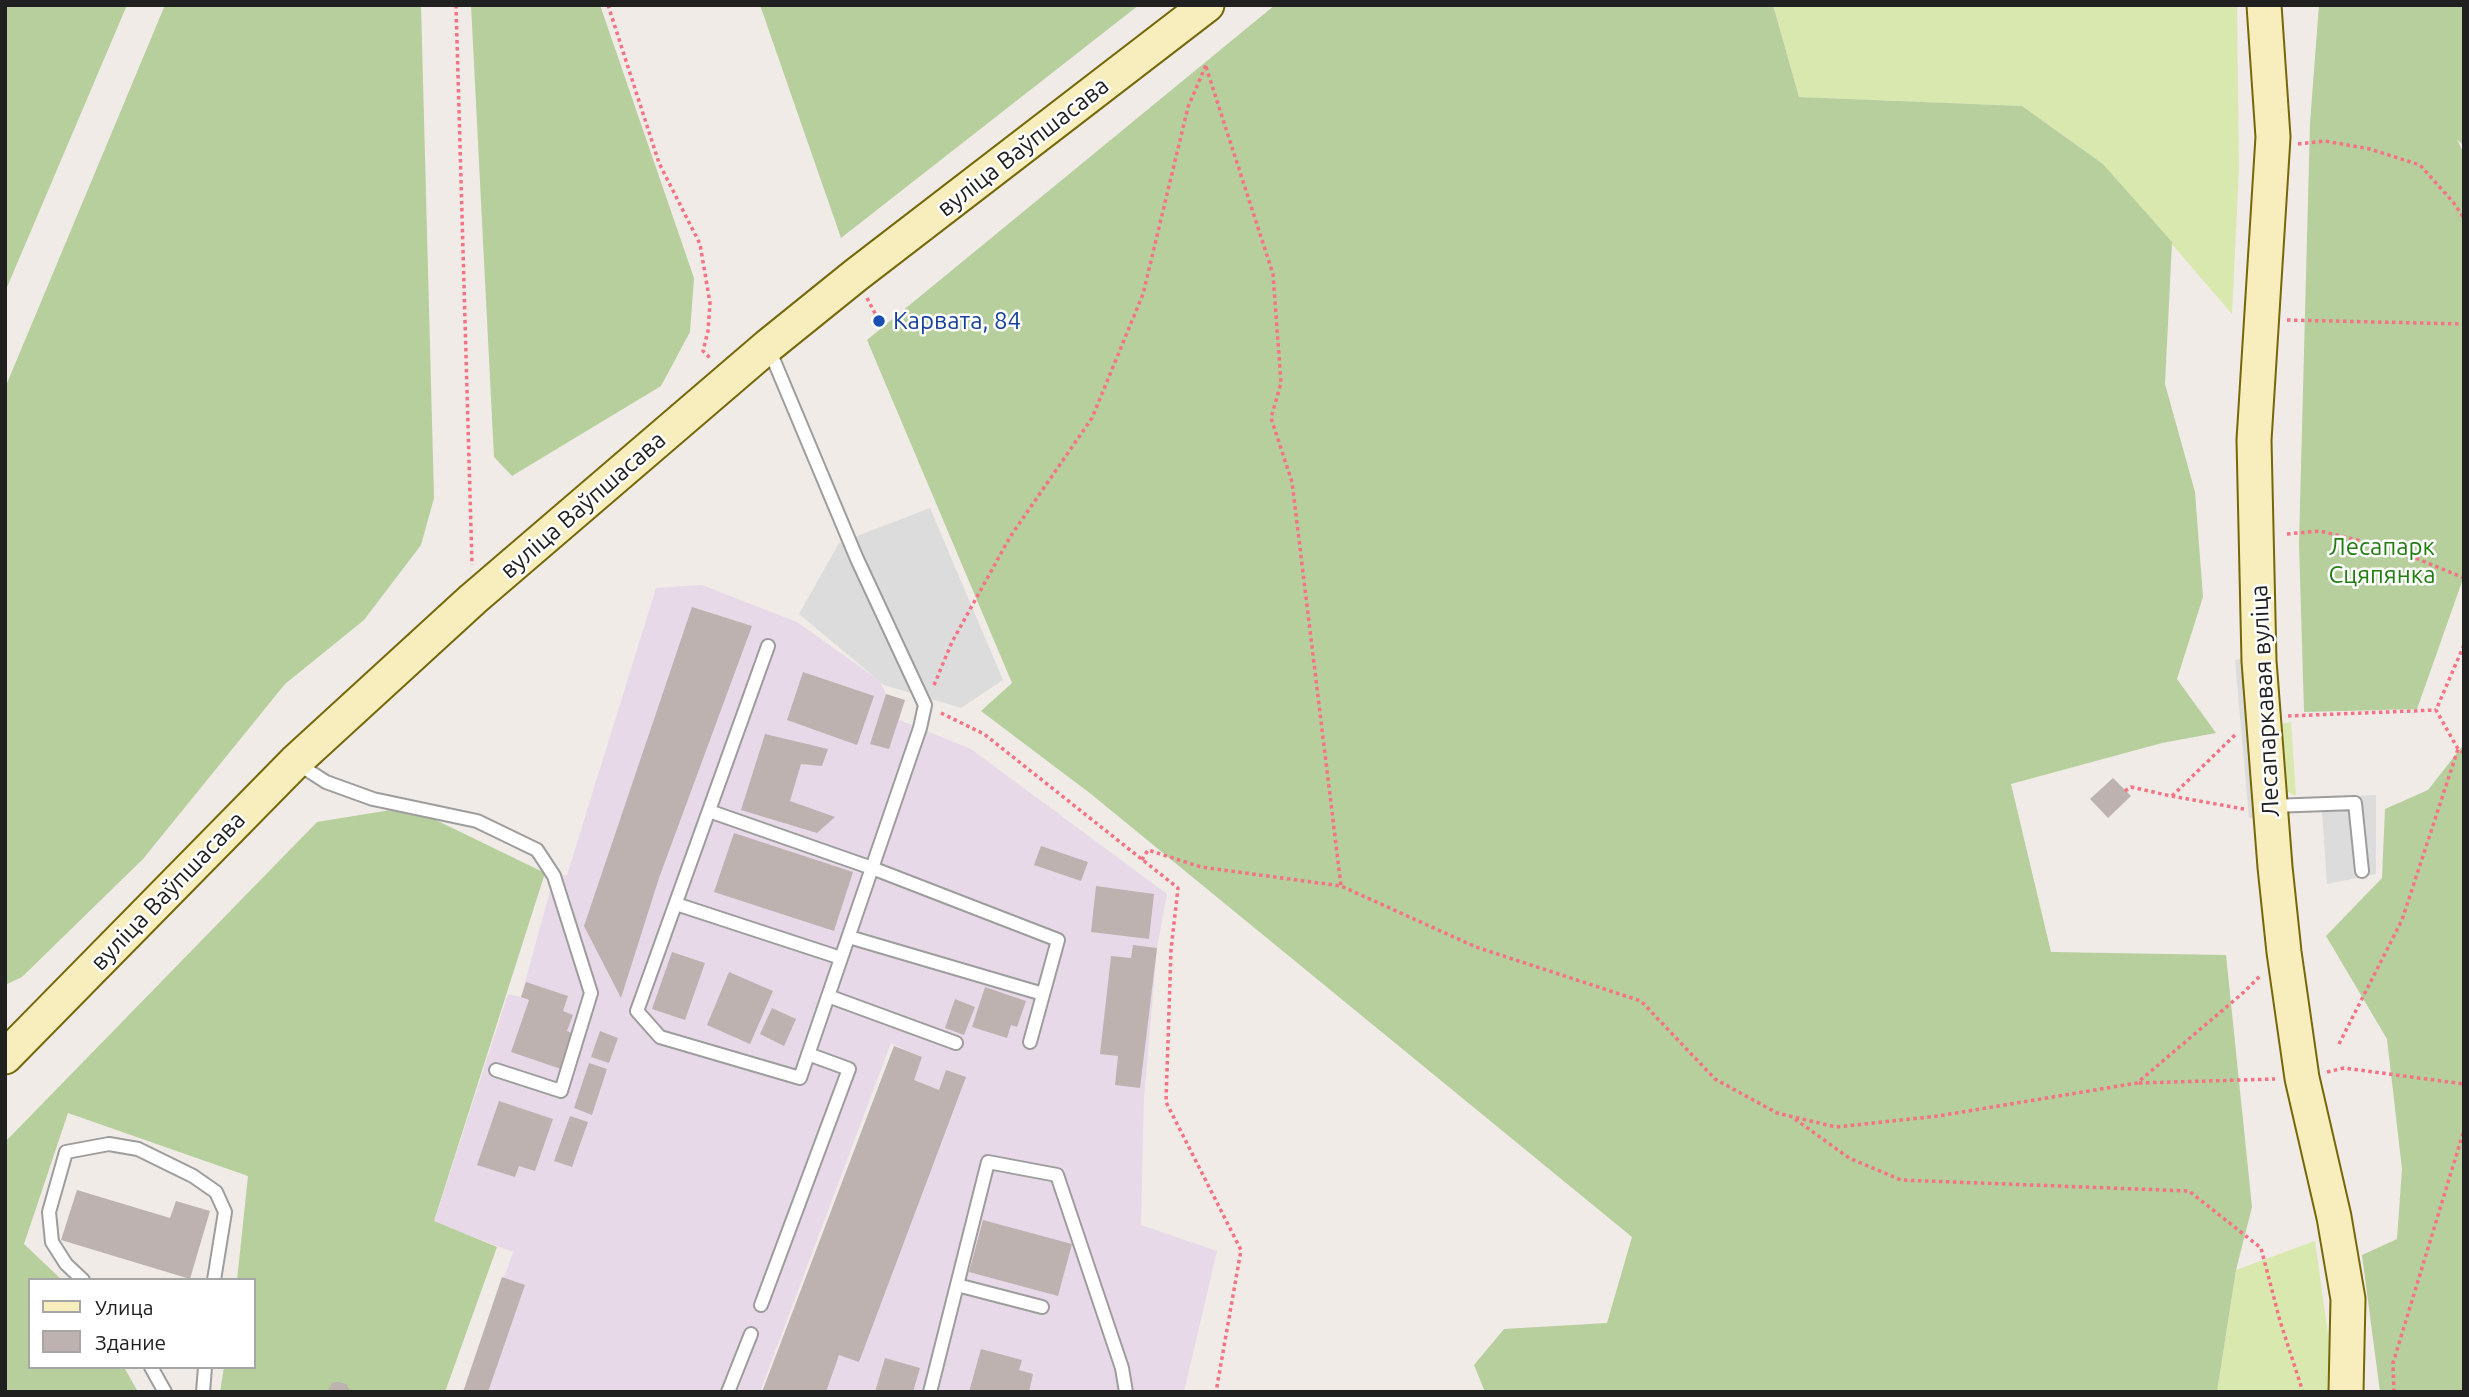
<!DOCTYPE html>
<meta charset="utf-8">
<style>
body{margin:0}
#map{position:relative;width:2469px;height:1397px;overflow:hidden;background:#f0ebe7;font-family:Ubuntu,sans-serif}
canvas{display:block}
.frame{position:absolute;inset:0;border:7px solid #202020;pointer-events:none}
.legend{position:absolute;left:28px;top:1278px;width:228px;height:91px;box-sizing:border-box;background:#fff;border:2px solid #a6a6a6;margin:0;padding:9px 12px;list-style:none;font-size:21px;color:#202020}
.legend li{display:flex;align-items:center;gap:14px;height:35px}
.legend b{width:35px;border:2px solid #a6a6a6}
</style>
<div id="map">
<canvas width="2469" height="1397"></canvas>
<div class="frame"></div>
<ul class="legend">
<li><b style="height:9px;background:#f8edbd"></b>Улица</li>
<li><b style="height:19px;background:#bdb2b0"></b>Здание</li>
</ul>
</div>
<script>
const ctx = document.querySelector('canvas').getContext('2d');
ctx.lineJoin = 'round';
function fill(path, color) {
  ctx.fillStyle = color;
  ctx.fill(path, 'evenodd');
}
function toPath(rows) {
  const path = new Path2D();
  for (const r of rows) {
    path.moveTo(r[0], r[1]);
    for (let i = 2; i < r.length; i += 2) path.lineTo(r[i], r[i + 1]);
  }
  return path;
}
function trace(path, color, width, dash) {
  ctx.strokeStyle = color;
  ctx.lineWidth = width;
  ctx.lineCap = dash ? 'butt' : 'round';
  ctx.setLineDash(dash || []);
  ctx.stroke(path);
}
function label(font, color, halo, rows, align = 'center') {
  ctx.font = font + ' Ubuntu,sans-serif';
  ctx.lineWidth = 5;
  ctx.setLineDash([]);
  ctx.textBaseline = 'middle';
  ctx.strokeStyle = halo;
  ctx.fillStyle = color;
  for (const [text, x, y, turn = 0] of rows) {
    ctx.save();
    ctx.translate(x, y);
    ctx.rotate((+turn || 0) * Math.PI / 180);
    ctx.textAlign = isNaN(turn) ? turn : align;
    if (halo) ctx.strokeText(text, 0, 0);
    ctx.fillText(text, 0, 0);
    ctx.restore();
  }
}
fill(toPath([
 [702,585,797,622,880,681,886,694,905,700,899,720,971,749,1167,894,1157,948,1144,1098,1141,1225,1217,1251,1184,1392,762,1392,894,1046,906,1050,891,1043,760,1392,463,1392,513,1252,434,1222,508,994,521,997,554,876,567,875,656,588]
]), '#e8d9e9');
fill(toPath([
 [1773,5,2237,5,2239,169,2232,314,2103,164,2022,106,1799,97],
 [2291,722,2296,796,2285,791,2275,725],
 [2315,1241,2332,1364,2330,1392,2217,1392,2236,1270]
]), '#d8e8af');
fill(toPath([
 [5,5,127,5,5,292],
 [165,5,421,5,434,498,421,545,364,620,285,684,143,859,22,977,5,985,5,388],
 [471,5,600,5,694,278,690,332,661,386,512,476,494,457],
 [760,5,1139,5,841,238],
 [1275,5,1773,5,1799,97,2022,106,2103,164,2172,242,2165,384,2195,492,2203,597,2177,679,2216,733,2162,743,2011,784,2051,952,2226,955,2252,1207,2236,1270,2217,1392,1485,1392,1474,1365,1504,1329,1607,1323,1632,1237,1091,794,981,711,1012,683,867,340],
 [2319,5,2464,5,2464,146,2457,139,2464,154,2464,576,2417,709,2304,712,2299,543,2310,123],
 [2464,744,2464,1392,2380,1392,2362,1255,2397,1239,2402,1169,2387,1039,2326,936,2382,878,2385,809,2428,790],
 [409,807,545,873,434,1221,497,1247,445,1392,220,1392,224,1367,254,1367,254,1280,237,1280,248,1176,68,1113,24,1244,62,1280,30,1280,30,1367,124,1367,138,1392,5,1392,5,1142,317,822]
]), '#b7ce9d');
fill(toPath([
 [930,508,1003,680,961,708,884,685,799,614,839,543],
 [2248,658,2262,818,2249,818,2235,660],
 [2376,795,2376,874,2327,884,2321,797]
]), '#dcdcdc');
fill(toPath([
 [692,607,752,626,659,878,621,998,584,926],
 [803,672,874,696,857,745,787,720],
 [886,694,905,700,889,749,870,744],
 [765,734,828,749,822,766,801,764,790,801,835,817,817,833,741,810],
 [2113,778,2131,796,2108,818,2090,799],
 [734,833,853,872,834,931,714,892],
 [1041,846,1088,862,1081,881,1034,865],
 [1096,886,1154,894,1149,939,1091,932],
 [1133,945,1157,948,1140,1088,1115,1085,1118,1056,1100,1054,1111,956,1131,958],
 [672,952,705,963,685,1020,652,1009],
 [729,972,773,991,750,1044,707,1025],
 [526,982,568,996,563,1011,573,1015,567,1031,574,1034,561,1069,511,1052,529,1000,521,997],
 [985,987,1026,1001,1017,1027,1011,1025,1007,1038,972,1027],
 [955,999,975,1007,964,1035,945,1028],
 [772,1008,796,1019,784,1046,760,1034],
 [600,1031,618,1038,609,1063,591,1057],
 [894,1046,922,1057,914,1080,939,1090,946,1070,966,1077,859,1362,839,1355,826,1392,762,1392],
 [589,1063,607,1069,592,1115,574,1108],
 [499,1101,553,1119,535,1171,519,1166,515,1177,477,1165],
 [570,1116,588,1122,572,1167,554,1161],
 [77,1190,170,1218,176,1201,210,1211,190,1279,61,1240],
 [983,1220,1072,1244,1058,1296,969,1272],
 [502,1277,525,1285,488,1392,463,1392],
 [981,1349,1022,1360,1019,1370,1033,1374,1029,1392,969,1392],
 [885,1358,920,1368,913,1392,875,1392],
 [339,1382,346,1384,351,1392,327,1392,332,1383]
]), '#bdb2b0');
const lane = toPath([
 [768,646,637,1011,660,1037,800,1078,920,728,925,705,857,559,769,349],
 [295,762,326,782,373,799,477,821,537,850,554,876,591,993,561,1091,496,1070],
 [2271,806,2355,803,2362,871],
 [709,811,872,868,1058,940,1030,1042],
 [676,904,841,958],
 [849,937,1043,994],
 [828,996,956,1043],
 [83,1280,66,1264,52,1242,49,1212,66,1152,109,1144,138,1149,193,1176,216,1192,225,1212,214,1280],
 [957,1285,1042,1307],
 [761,1305,849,1069,808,1054],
 [151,1367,165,1392],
 [203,1392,205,1367],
 [728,1392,751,1334],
 [930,1392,988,1162,1057,1175,1122,1368,1126,1392]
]);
const secondary = toPath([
 [2264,5,2273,137,2254,440,2259,661,2275,867,2284,952,2302,1078,2334,1217,2348,1299,2346,1392],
 [5,1057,295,762,473,599,768,346,856,275,1207,5]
]);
trace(lane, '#9d9d9d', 16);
trace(secondary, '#756809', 37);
trace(toPath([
 [456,5,472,565],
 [608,5,659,163,700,244,710,303,708,331,703,351,711,359],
 [1206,67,1273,274,1281,383,1271,418,1292,482,1341,886],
 [2298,144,2325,141,2370,149,2420,165,2453,202,2464,218],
 [867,298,879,321],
 [2287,320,2464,324],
 [2287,534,2320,531,2394,549,2464,578],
 [2464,645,2436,710,2458,749,2464,753],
 [934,685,952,642,1010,537,1092,418,1143,294,1188,107,1206,65],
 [941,713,984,734,1178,888,1171,950,1166,1102,1241,1250,1216,1392],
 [2288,716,2436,710],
 [2125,791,2131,787,2171,796,2244,809],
 [2172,796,2237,733],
 [1142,860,1148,850,1201,867,1341,886,1476,947,1641,1001,1715,1079,1777,1113,1836,1127,1938,1116,2137,1083,2244,992,2260,976],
 [2339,1044,2402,920,2458,749],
 [2327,1072,2344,1068,2464,1084],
 [2139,1083,2275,1079],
 [1795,1119,1849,1158,1901,1180,2189,1191,2261,1248,2280,1321,2303,1392],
 [2394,1392,2393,1363,2464,1130]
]), '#f57384', 3.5, [3.5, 3.5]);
trace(lane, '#fff', 12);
trace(secondary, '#f8edbd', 33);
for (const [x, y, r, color] of [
 [879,321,7,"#1a4fb4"]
]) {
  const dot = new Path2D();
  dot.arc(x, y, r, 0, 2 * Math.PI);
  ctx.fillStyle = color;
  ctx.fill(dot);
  trace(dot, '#fff', 2.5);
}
label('24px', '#202020', '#fff', [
 ["вуліца Ваўпшасава",1023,147,-38],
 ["вуліца Ваўпшасава",583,505,-41],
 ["Лесапаркавая вуліца",2265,701,-93],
 ["вуліца Ваўпшасава",168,891,-46]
]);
label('24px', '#164399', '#fff', [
 ["Карвата, 84",893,321]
], 'left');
label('24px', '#207d0f', '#fff', [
 ["Лесапарк",2382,547],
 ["Сцяпянка",2382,575]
]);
</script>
